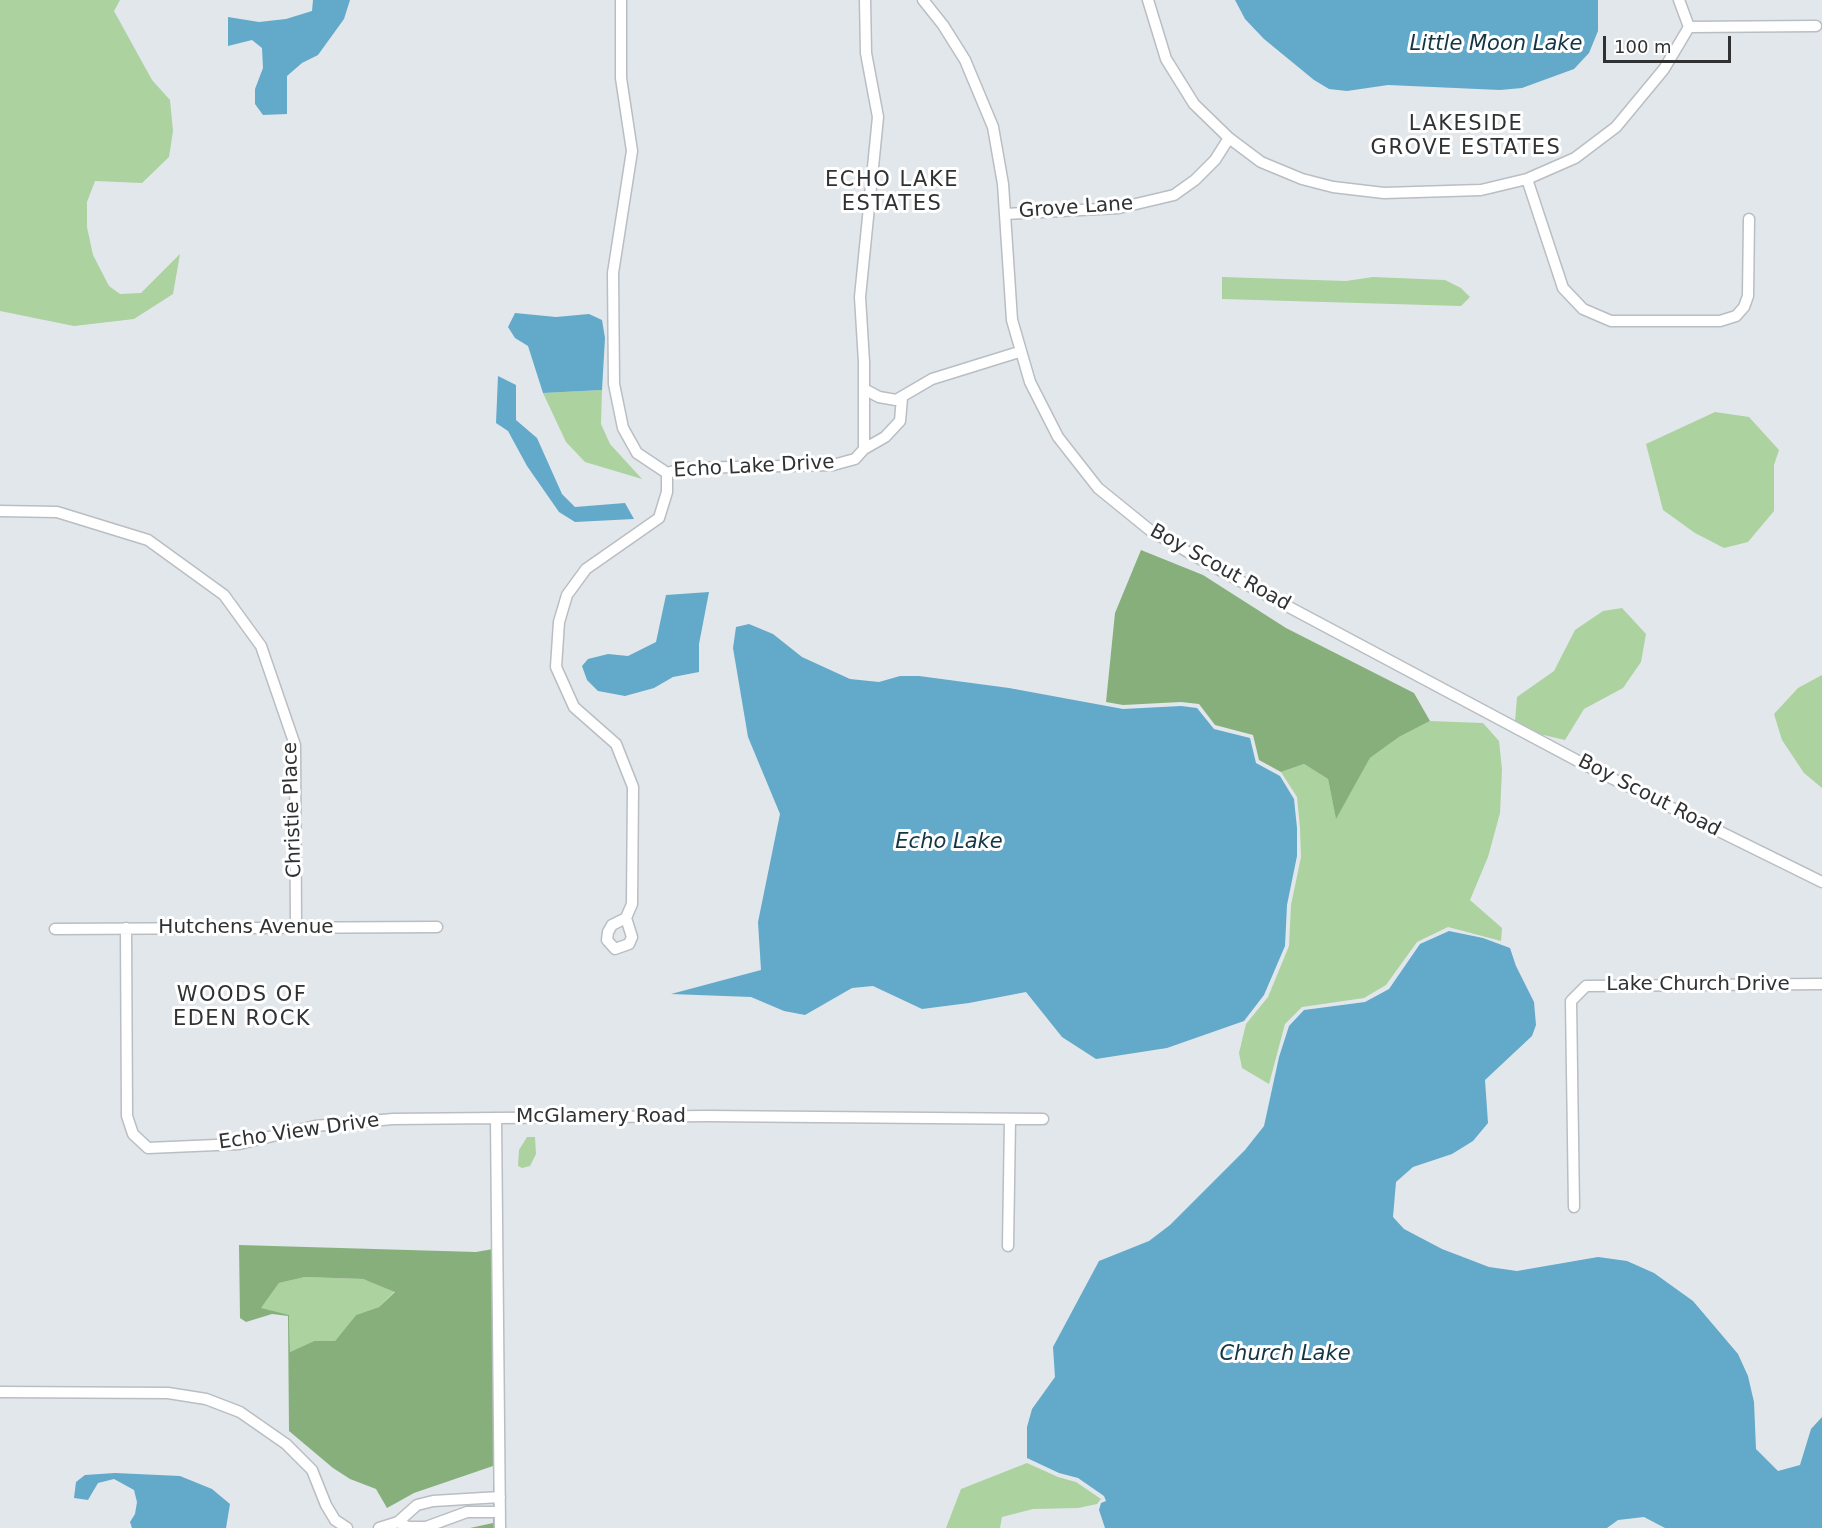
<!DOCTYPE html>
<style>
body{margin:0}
#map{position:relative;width:1822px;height:1528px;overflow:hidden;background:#e2e7ec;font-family:"DejaVu Sans",sans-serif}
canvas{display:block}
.scale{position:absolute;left:1603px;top:36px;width:128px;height:27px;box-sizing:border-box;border:3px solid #2f3133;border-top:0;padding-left:8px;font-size:18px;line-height:21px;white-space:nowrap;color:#2f3133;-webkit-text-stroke:4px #fff;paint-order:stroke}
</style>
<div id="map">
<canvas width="1822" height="1528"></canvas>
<div class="scale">100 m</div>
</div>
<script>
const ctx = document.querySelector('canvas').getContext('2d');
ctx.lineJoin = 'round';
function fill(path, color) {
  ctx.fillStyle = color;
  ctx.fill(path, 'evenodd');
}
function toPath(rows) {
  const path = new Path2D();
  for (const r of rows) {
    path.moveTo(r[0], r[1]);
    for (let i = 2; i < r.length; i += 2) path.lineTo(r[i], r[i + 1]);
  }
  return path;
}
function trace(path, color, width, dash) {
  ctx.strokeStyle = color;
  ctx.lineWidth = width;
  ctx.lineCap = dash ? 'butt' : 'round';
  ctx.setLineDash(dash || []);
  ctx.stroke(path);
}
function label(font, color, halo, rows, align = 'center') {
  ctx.font = font + ' "DejaVu Sans",sans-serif';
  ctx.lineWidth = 6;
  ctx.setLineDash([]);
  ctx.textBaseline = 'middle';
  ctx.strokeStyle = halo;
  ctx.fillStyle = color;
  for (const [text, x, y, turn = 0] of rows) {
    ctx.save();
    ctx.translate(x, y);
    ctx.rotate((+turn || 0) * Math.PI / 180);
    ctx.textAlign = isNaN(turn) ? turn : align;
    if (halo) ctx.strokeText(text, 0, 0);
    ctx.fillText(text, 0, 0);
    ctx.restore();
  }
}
fill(toPath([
 [0,0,120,0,114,11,152,80,170,100,173,131,169,157,142,183,95,181,87,202,87,227,93,255,109,286,120,294,141,293,180,254,173,294,134,319,74,326,0,311],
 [1222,277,1346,281,1373,277,1445,280,1461,288,1470,297,1461,306,1222,299],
 [602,390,601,424,610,444,642,479,585,462,566,442,543,393],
 [1715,412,1749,417,1779,450,1774,465,1774,511,1748,542,1724,548,1695,533,1663,510,1646,444],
 [1622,608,1646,634,1641,662,1623,688,1584,709,1565,740,1535,733,1515,722,1517,697,1554,671,1575,630,1603,611],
 [1822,675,1822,788,1804,773,1782,740,1774,714,1798,688],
 [1430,721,1483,723,1499,741,1502,769,1500,813,1488,857,1470,900,1502,928,1501,941,1448,927,1417,942,1386,985,1364,998,1302,1007,1285,1024,1269,1084,1242,1068,1239,1053,1246,1024,1268,997,1289,946,1291,905,1301,857,1300,828,1297,797,1281,772,1304,764,1328,779,1336,818,1370,758,1399,737],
 [527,1137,535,1137,536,1154,530,1166,522,1168,518,1166,519,1150],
 [305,1277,363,1279,395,1291,379,1307,356,1315,335,1341,314,1341,290,1352,289,1315,260,1309,279,1283],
 [1027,1463,1058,1477,1076,1482,1101,1499,1097,1504,1078,1508,1033,1509,1002,1517,1000,1528,946,1528,961,1489]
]), '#abd29f');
fill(toPath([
 [1141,550,1203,575,1286,628,1414,693,1430,721,1399,737,1370,758,1336,819,1328,779,1304,764,1281,772,1259,760,1253,735,1215,725,1199,704,1181,702,1123,705,1106,702,1115,613],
 [239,1245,476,1252,493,1249,496,1528,470,1528,493,1523,493,1466,414,1493,387,1508,376,1489,350,1479,333,1468,289,1431,288,1316,272,1314,246,1322,240,1318],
 [305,1277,363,1279,395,1292,379,1307,356,1315,335,1341,314,1341,290,1352,289,1315,261,1308,279,1283]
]), '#87af7c');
fill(toPath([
 [313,0,350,0,344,19,318,55,302,63,287,76,287,114,263,115,255,104,255,89,263,68,262,48,252,40,228,46,228,17,259,22,286,19,312,11],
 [1235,0,1598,0,1598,31,1589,53,1574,69,1522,88,1500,90,1388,85,1347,91,1329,89,1314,80,1264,39,1245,19],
 [515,313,556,317,589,314,602,320,605,338,602,390,543,393,528,346,515,338,508,327],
 [498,376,516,385,516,420,537,438,562,494,575,507,625,503,634,519,575,522,559,512,527,466,508,431,496,423],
 [709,592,699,644,699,672,673,677,654,688,625,696,598,691,587,680,582,666,588,659,608,654,628,656,656,642,666,595],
 [749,624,773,634,802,657,850,679,879,682,900,676,919,676,1009,688,1123,709,1181,706,1197,708,1214,729,1250,738,1256,763,1280,776,1294,799,1297,828,1297,856,1287,905,1285,946,1264,995,1244,1021,1167,1048,1096,1059,1062,1037,1026,992,969,1003,922,1009,873,986,852,988,805,1015,784,1011,751,997,671,994,761,970,758,922,780,814,748,737,733,648,736,627],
 [1449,931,1483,938,1510,948,1516,966,1534,1002,1536,1025,1532,1036,1485,1080,1488,1123,1473,1141,1452,1154,1413,1167,1396,1182,1393,1217,1404,1229,1442,1249,1489,1267,1517,1271,1598,1257,1627,1261,1654,1273,1693,1301,1738,1354,1748,1376,1754,1402,1756,1449,1778,1471,1800,1465,1811,1429,1822,1417,1822,1528,1665,1528,1644,1517,1618,1520,1607,1528,1105,1528,1099,1510,1101,1503,1106,1501,1104,1496,1078,1478,1059,1473,1027,1458,1027,1427,1032,1409,1055,1377,1053,1347,1099,1261,1149,1241,1170,1225,1245,1150,1264,1126,1279,1057,1289,1026,1304,1010,1365,1002,1389,989,1420,944],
 [115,1473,180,1476,212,1489,230,1504,226,1528,132,1528,130,1522,135,1514,137,1502,134,1490,114,1479,98,1483,88,1500,74,1498,76,1482,85,1475]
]), '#63a9c9');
const minor = toPath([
 [621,0,621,78,632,151,613,273,614,384,623,428,637,453,667,473,685,468,833,465,855,459,864,449,864,362,860,297,878,117,866,53,865,0],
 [923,0,943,25,965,60,993,127,1003,184,1012,320,1030,382,1058,437,1098,488,1151,531,1227,574,1593,769,1822,882],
 [1148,0,1166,59,1194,104,1229,138,1261,162,1302,179,1333,187,1384,193,1481,190,1527,179,1575,158,1616,127,1664,69,1689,27,1679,0],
 [1689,27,1816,26],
 [1527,179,1563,288,1583,309,1611,321,1720,321,1736,316,1744,307,1748,296,1749,219],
 [1005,214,1119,208,1174,195,1195,180,1215,160,1229,138],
 [864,389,879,397,896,400,932,379,1019,352],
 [864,449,885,437,900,421,902,398],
 [0,511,57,512,148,540,224,595,261,646,295,745,296,928],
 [626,918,632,937,629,944,615,949,607,940,608,932,612,925,626,918,632,904,633,787,616,744,574,707,556,667,559,622,567,595,586,569,659,518,667,492,667,473],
 [126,928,127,1116,133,1134,148,1148,239,1144,315,1126,393,1119,706,1116,1043,1119],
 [55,929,437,927],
 [496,1118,500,1528],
 [1574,1207,1571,1001,1586,986,1822,984],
 [1008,1246,1010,1119],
 [0,1392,168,1393,206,1399,240,1412,286,1444,312,1470,326,1505,335,1520,347,1528],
 [398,1522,408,1527,426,1527,467,1512,500,1512],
 [379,1528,398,1522,417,1505,433,1501,500,1497]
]);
trace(minor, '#b9bec3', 13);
trace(minor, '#fff', 10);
label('20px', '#2f3133', '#fff', [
 ["Grove Lane",1076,208,-4],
 ["Echo Lake Drive",754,467,-3],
 ["Boy Scout Road",1220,568,29],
 ["Boy Scout Road",1649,796,27],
 ["Christie Place",293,810,-92],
 ["Hutchens Avenue",246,928],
 ["Lake Church Drive",1698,985],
 ["McGlamery Road",601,1117],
 ["Echo View Drive",299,1132,-8]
]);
label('italic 21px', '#143543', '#fff', [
 ["Little Moon Lake",1496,45],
 ["Echo Lake",949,843],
 ["Church Lake",1285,1355]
]);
ctx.letterSpacing = '1.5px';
label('21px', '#2f3133', '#fff', [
 ["LAKESIDE",1466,125],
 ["GROVE ESTATES",1466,149],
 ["ECHO LAKE",892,181],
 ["ESTATES",892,205],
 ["WOODS OF",242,996],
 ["EDEN ROCK",242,1020]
]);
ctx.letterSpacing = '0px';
</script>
